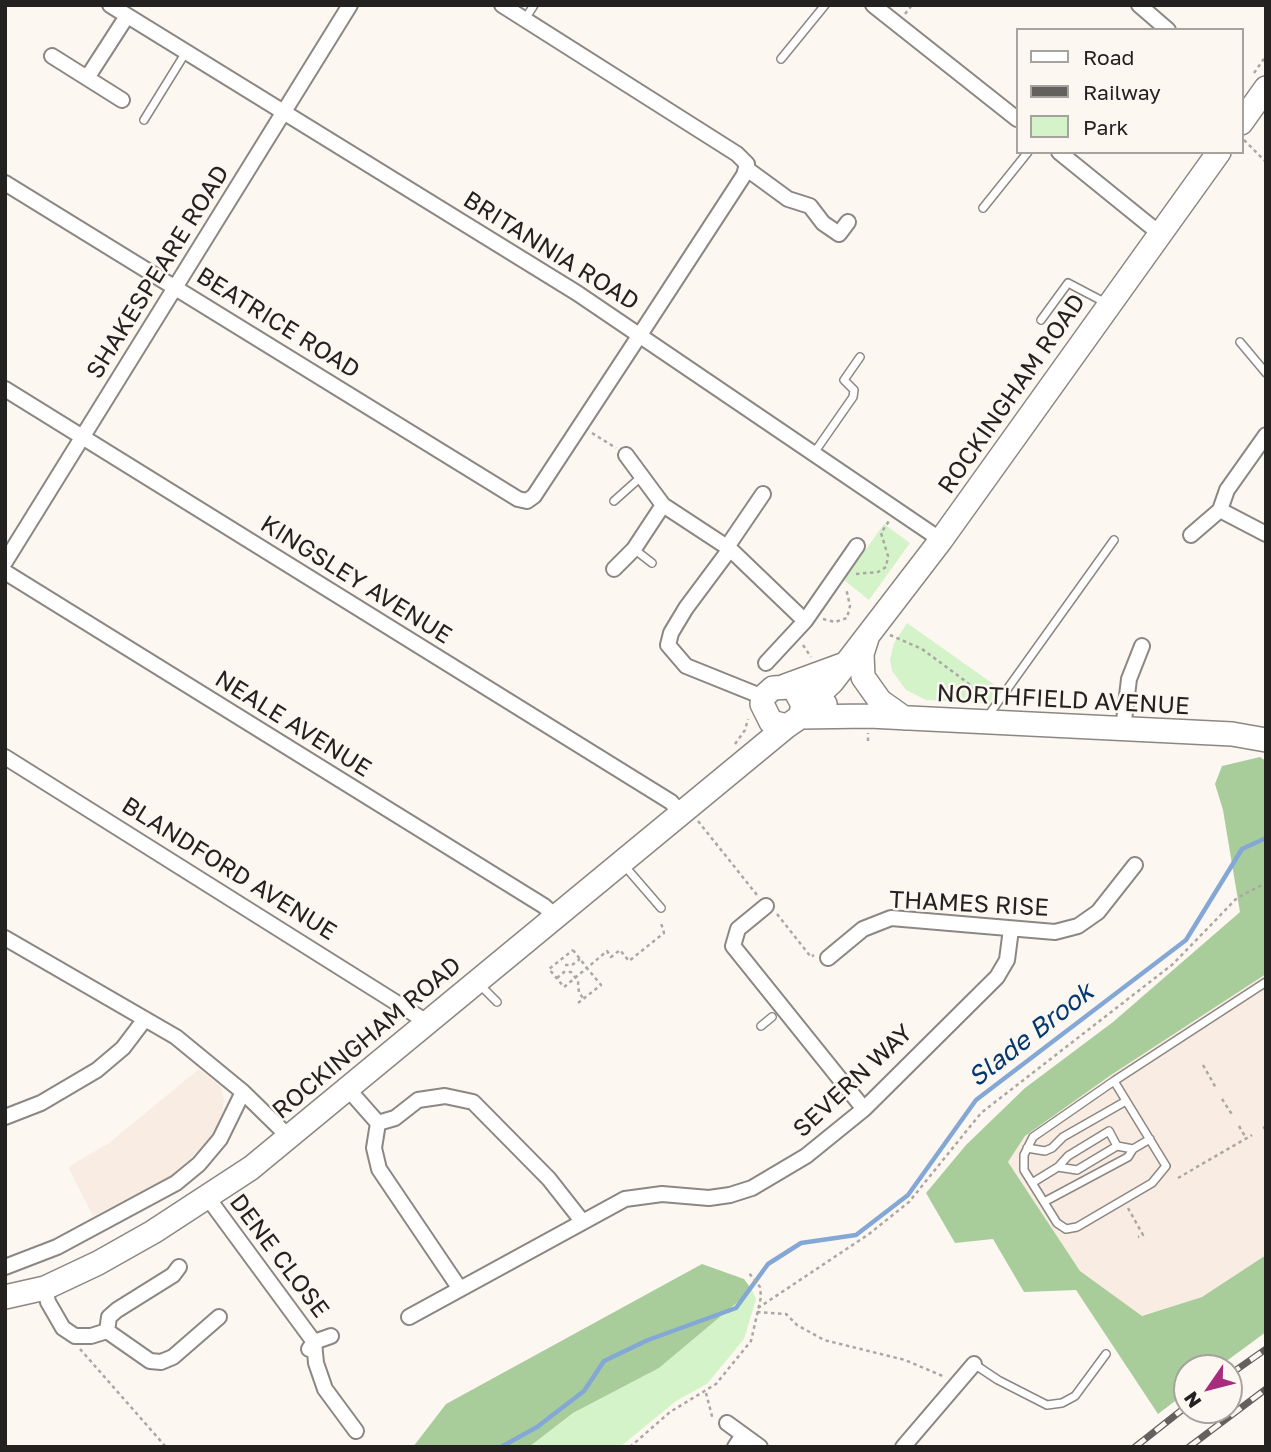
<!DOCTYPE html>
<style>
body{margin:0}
#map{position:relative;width:1271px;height:1452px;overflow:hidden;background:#fdf7f2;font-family:"Golos Text",sans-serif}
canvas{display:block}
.frame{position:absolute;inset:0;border:7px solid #242220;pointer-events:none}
.legend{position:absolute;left:1016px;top:28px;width:228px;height:126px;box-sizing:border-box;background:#fdf7f2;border:2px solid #a6a29e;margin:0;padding:9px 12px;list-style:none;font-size:21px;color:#242220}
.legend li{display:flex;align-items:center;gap:14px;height:35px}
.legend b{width:35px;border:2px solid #a6a29e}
.north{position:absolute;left:1173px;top:1354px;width:70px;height:70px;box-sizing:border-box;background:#fdf7f2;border:2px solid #a6a29e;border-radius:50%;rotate:235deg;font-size:19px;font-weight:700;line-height:28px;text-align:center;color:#242220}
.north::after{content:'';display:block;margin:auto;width:24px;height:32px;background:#a82b7d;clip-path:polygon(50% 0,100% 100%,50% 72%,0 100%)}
</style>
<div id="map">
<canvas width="1271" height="1452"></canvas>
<div class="frame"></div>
<ul class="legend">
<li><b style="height:9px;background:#fff"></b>Road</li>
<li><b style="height:9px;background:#63605d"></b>Railway</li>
<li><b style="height:19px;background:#d4f3c8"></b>Park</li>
</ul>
<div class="north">N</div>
</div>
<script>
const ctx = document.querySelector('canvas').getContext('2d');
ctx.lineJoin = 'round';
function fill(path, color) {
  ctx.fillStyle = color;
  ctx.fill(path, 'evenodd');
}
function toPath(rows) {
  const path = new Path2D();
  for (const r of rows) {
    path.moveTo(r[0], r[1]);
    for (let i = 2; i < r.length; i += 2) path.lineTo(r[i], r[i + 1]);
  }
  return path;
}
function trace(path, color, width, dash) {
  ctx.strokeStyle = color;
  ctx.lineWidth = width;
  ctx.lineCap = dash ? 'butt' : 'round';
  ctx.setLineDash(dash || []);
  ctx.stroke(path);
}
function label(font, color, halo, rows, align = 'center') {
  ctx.font = font + ' "Golos Text",sans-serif';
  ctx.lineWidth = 5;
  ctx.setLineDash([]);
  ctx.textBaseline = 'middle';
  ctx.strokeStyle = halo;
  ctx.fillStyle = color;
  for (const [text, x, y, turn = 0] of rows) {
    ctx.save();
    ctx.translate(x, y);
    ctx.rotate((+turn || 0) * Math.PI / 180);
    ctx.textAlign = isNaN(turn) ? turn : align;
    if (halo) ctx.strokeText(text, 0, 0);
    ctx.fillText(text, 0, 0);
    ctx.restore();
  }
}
fill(toPath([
 [1266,974,1266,1255,1202,1297,1142,1316,1080,1271,1008,1162,1025,1136,1111,1075],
 [199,1069,221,1087,224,1100,221,1121,208,1142,171,1176,93,1216,68,1167,109,1143]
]), '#f9ece2');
fill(toPath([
 [884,524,910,543,869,600,844,580],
 [907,623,999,688,989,703,926,700,906,690,892,671,890,659,894,643],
 [752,1290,756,1299,744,1339,707,1384,676,1401,620,1447,529,1447,573,1413,659,1368]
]), '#d4f3c8');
fill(toPath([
 [1260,757,1266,761,1266,974,1111,1075,1025,1136,1008,1162,1080,1271,1142,1316,1202,1297,1266,1255,1266,1332,1217,1368,1187,1368,1187,1392,1158,1414,1076,1290,1024,1292,993,1239,955,1243,926,1193,966,1145,1025,1088,1113,1022,1240,912,1223,810,1215,784,1222,766],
 [702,1264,744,1279,752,1290,659,1368,573,1413,529,1447,413,1447,446,1404]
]), '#a8cd9b');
trace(toPath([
 [501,1447,537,1427,584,1391,604,1361,648,1340,736,1308,768,1264,801,1243,856,1235,908,1195,976,1100,1186,940,1242,849,1266,838]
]), '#84a8d6', 4.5);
const service = toPath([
 [525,19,534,5],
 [781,59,825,5],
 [144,120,186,52],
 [983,208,1028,152],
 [1041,320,1068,283,1108,304],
 [1240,342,1266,373],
 [814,453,853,397,854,390,844,380,860,357],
 [614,501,642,476],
 [634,549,652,563],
 [988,716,1114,540],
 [623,864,661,908],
 [478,983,497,1002],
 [761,1026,772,1017],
 [1114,1081,1166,1166,1152,1183,1077,1227,1066,1229,1057,1223,1024,1170,1024,1155,1033,1137,1114,1081,1266,982],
 [1027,1148,1045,1151,1052,1148,1063,1137,1126,1101],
 [1058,1167,1068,1156,1109,1131,1117,1146],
 [1032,1183,1058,1167,1077,1170,1117,1146,1133,1149],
 [1044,1202,1128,1157,1133,1149,1150,1139],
 [974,1364,998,1380,1047,1405,1062,1403,1075,1396,1106,1354]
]);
const minor = toPath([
 [110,5,577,293,941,540],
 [873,5,1017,119],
 [1139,5,1168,30],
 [52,56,122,100],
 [87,78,127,16],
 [1059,152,1159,233],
 [747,169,788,199,810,206,823,223,839,234,848,222],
 [5,183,518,499,527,501,534,496,645,327,744,175,747,164,737,154,502,5],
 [5,389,671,802,680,812],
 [626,455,663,505,730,549,805,621,766,663],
 [1220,510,1266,534],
 [1191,535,1220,510,1227,490,1266,435],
 [727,547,763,494],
 [730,549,686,608,671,633,668,645,686,666,763,697],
 [5,562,350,5],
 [614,569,634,549,663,505],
 [5,572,544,906,555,916],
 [805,621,857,546],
 [1123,729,1129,679,1142,646],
 [5,757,427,1022],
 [766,906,738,929,733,946,864,1109],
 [5,938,176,1037,243,1092,290,1138],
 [828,958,863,929,891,918,1055,932,1078,926,1098,912,1135,865],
 [348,1089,378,1123,374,1148,379,1169,460,1289],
 [5,1117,41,1103,97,1070,123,1048,145,1019],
 [378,1123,395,1118,418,1100,445,1096,473,1102,549,1179,582,1221],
 [208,1198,314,1342,316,1363,325,1389,356,1431],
 [5,1267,57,1247,176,1183,199,1164,220,1139,243,1092],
 [45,1288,48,1302,63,1328,75,1336,91,1336,107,1331,109,1317,117,1310,173,1275,179,1267],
 [409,1317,625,1199,662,1194,709,1198,730,1195,752,1188,806,1156,864,1109,997,977,1007,960,1011,929],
 [107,1331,150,1361,161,1362,173,1357,219,1317],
 [309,1349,314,1342,331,1336],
 [727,1423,760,1447],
 [735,1447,743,1435],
 [903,1447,974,1364]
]);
const primary = toPath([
 [1241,123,1266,88],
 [867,638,862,654,863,677,880,701,904,718],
 [785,686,845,664],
 [795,690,803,705,800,717,787,726,771,722,762,704,763,697,773,688,790,687,825,704],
 [803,709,832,682,941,540,1219,152],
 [800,717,869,716,1232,734,1266,740],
 [5,1297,45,1288,98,1263,153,1232,251,1168,787,726]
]);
trace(service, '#8d8783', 10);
trace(minor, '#8d8783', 18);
trace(primary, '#8d8783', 26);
trace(toPath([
 [905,14,912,5],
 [1254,73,1266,56],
 [1244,140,1266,162],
 [592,433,616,448],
 [856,574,878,572,886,567,888,556,881,533,889,521],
 [823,619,835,622,847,618,850,606,846,588],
 [890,635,922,649,964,680,972,687,975,703],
 [803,645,811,657],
 [868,741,868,733],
 [735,744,745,730,748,719],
 [698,821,757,895],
 [777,914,811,957,814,955],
 [573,950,587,968,564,987,549,969,573,950],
 [565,965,572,965,580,959],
 [557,978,564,972,571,972,578,981,579,993,584,999],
 [578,1003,601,985,587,968,607,951,611,957,620,950,629,961,664,933,661,923],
 [1203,1065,1216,1088],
 [1222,1099,1233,1116],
 [1239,1126,1246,1138],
 [1263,1128,1266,1127],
 [1178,1178,1252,1135],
 [1128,1208,1143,1235,1138,1237],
 [758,1308,869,1234,909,1202,981,1113,1173,964,1237,898,1266,883],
 [757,1312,786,1314,797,1325,824,1340,905,1360,945,1377],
 [80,1349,166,1447],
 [706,1393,713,1420],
 [630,1447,670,1412,716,1384,751,1341,761,1297,760,1287,749,1273]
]), '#aba7a3', 2.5, [3.5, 3.5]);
trace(service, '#fff', 7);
trace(minor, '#fff', 14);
trace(primary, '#fff', 23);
const rail = toPath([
 [1229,1375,1266,1349],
 [1135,1447,1187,1406],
 [1189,1447,1266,1389]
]);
trace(rail, '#63605d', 7);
trace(rail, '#fdf7f2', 4.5, [13]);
label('24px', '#242220', '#fdf7f2', [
 ["BRITANNIA ROAD",551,251,32],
 ["SHAKESPEARE ROAD",158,272,-58],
 ["BEATRICE ROAD",278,323,32],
 ["ROCKINGHAM ROAD",1012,394,-55],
 ["KINGSLEY AVENUE",356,580,32],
 ["NORTHFIELD AVENUE",1063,700,3],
 ["NEALE AVENUE",293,724,32],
 ["BLANDFORD AVENUE",229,869,32],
 ["THAMES RISE",969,904,3],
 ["ROCKINGHAM ROAD",367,1038,-40],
 ["SEVERN WAY",853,1081,-43],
 ["DENE CLOSE",279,1256,53]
]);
label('italic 26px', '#033970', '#fdf7f2', [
 ["Slade Brook",1031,1035,-38]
]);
</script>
